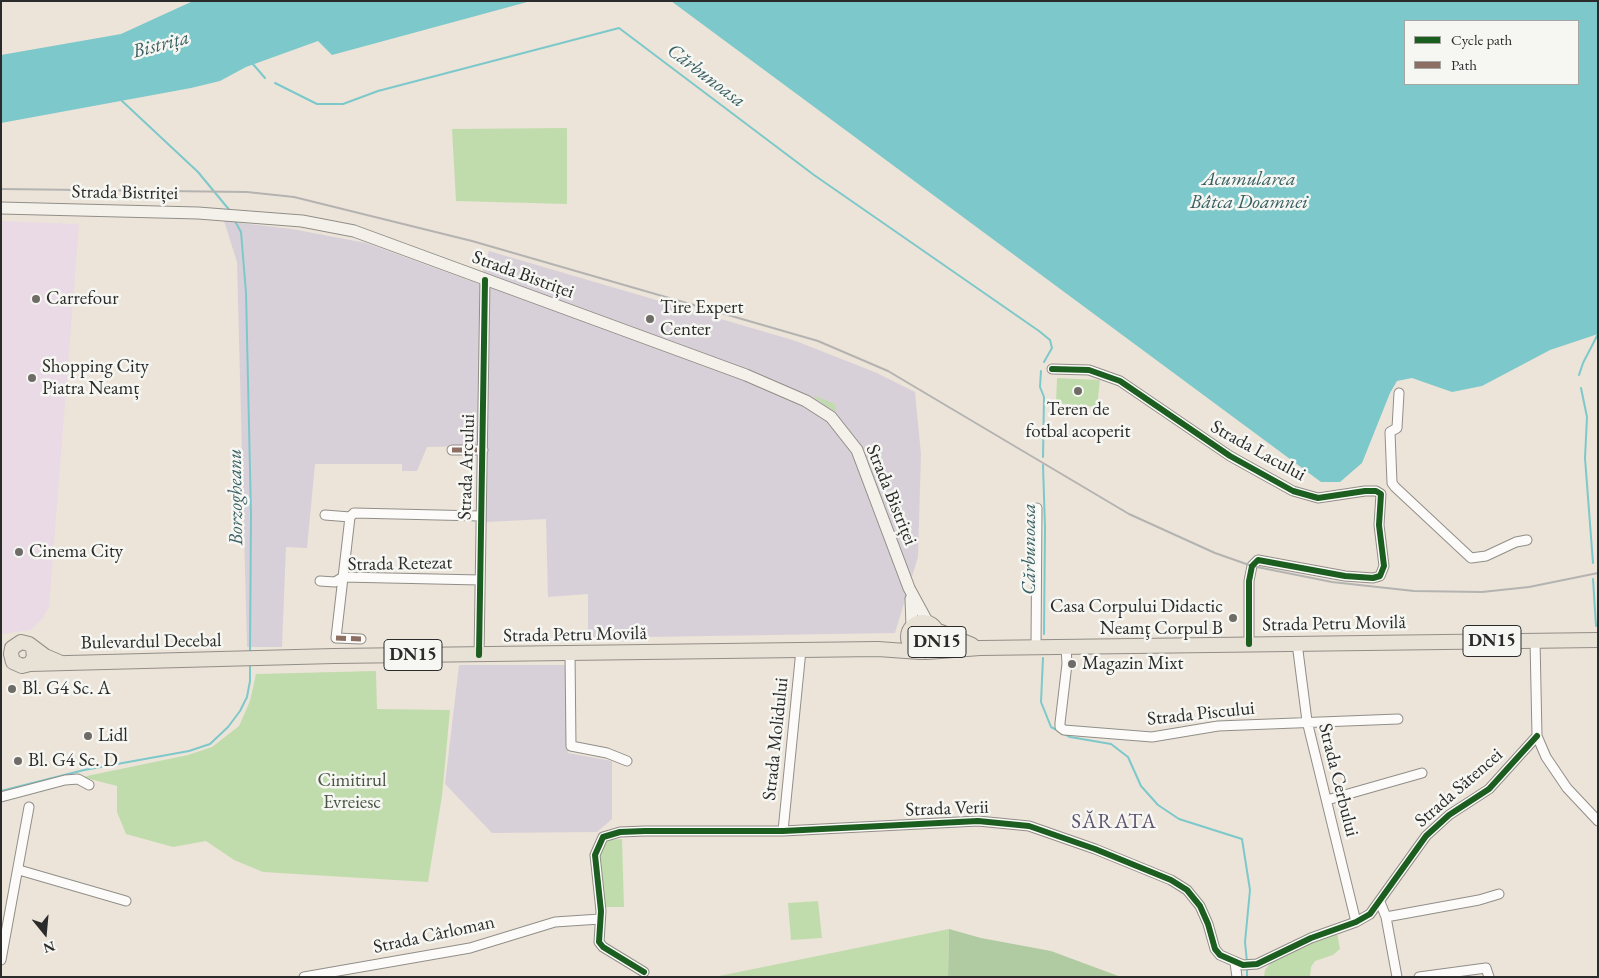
<!DOCTYPE html>
<meta charset="utf-8">
<style>
body{margin:0}
#map{position:relative;width:1599px;height:978px;overflow:hidden;background:#ece4d9;font-family:"EB Garamond",serif}
canvas{display:block}
.frame{position:absolute;inset:0;border:2px solid #2b2b2b;pointer-events:none}
.legend{position:absolute;left:1404px;top:20px;width:175px;height:65px;box-sizing:border-box;background:#f6f6f2;border:1px solid #a5a5a2;margin:0;padding:6px 9px;list-style:none;font-size:15px;color:#2b2b2b}
.legend li{display:flex;align-items:center;gap:10px;height:25px}
.legend b{width:25px;border:1px solid #a5a5a2}
.north{position:absolute;left:20px;top:908px;width:50px;height:50px;-webkit-text-stroke:4px #f6f6f2;paint-order:stroke;rotate:163deg;font-size:14px;font-weight:700;line-height:20px;text-align:center;color:#2b2b2b}
.north::after{content:'';display:block;margin:auto;width:18px;height:22px;background:#2b2b2b;clip-path:polygon(50% 0,100% 100%,50% 72%,0 100%)}
</style>
<div id="map">
<canvas width="1599" height="978"></canvas>
<div class="frame"></div>
<ul class="legend">
<li><b style="height:6px;background:#1b5e20"></b>Cycle path</li>
<li><b style="height:6px;background:#8d6e63"></b>Path</li>
</ul>
<div class="north">N</div>
</div>
<script>
const ctx = document.querySelector('canvas').getContext('2d');
ctx.lineJoin = 'round';
function fill(path, color) {
  ctx.fillStyle = color;
  ctx.fill(path, 'evenodd');
}
function toPath(rows) {
  const path = new Path2D();
  for (const r of rows) {
    if (r.length === 3) {
      path.moveTo(r[0] + r[2], r[1]);
      path.arc(r[0], r[1], r[2], 0, 2 * Math.PI);
      continue;
    }
    path.moveTo(r[0], r[1]);
    for (let i = 2; i < r.length; i += 2) path.lineTo(r[i], r[i + 1]);
  }
  return path;
}
function trace(path, color, width, dash) {
  ctx.strokeStyle = color;
  ctx.lineWidth = width;
  ctx.lineCap = dash ? 'butt' : 'round';
  ctx.setLineDash(dash || []);
  ctx.stroke(path);
}
function label(font, color, halo, rows, align = 'center') {
  ctx.font = font + ' "EB Garamond",serif';
  ctx.lineWidth = 5;
  ctx.setLineDash([]);
  ctx.textBaseline = 'middle';
  ctx.strokeStyle = halo;
  ctx.fillStyle = color;
  for (const [text, x, y, turn = 0] of rows) {
    ctx.save();
    ctx.translate(x, y);
    ctx.rotate((+turn || 0) * Math.PI / 180);
    ctx.textAlign = isNaN(turn) ? turn : align;
    if (halo) ctx.strokeText(text, 0, 0);
    ctx.fillText(text, 0, 0);
    ctx.restore();
  }
}
fill(toPath([
 [1,221,79,224,49,607,43,618,31,630,1,634]
]), '#e9dae5');
fill(toPath([
 [224,221,292,229,366,243,479,284,489,251,796,341,877,373,915,392,921,454,918,557,895,633,588,638,588,594,548,597,546,519,486,522,488,446,427,447,417,471,402,471,402,464,315,464,307,548,286,547,282,647,247,647,237,262],
 [459,665,568,665,568,753,612,761,612,819,597,832,492,833,445,784]
]), '#d8d0d8');
fill(toPath([
 [567,128,567,204,456,201,452,129],
 [1057,378,1100,380,1097,407,1056,403],
 [815,396,835,404,836,410,834,411,814,397],
 [376,671,377,709,450,710,442,796,428,882,263,872,234,860,206,841,173,847,126,834,117,812,117,786,82,777,188,755,212,747,239,726,250,701,256,674],
 [622,839,624,907,605,907,598,851,609,840],
 [818,901,822,938,791,940,788,903],
 [949,929,948,977,714,977,837,952],
 [1337,933,1340,949,1333,955,1315,961,1311,967,1310,977,1264,977,1265,970,1271,963,1287,952,1309,942]
]), '#c1dcac');
fill(toPath([
 [949,929,981,938,1051,951,1121,977,948,977]
]), '#b0cba1');
fill(toPath([
 [193,1,531,1,332,55,318,41,246,67,220,81,191,88,1,123,1,55,121,34],
 [671,1,1598,1,1598,334,1550,350,1482,386,1452,392,1412,378,1397,381,1390,393,1362,463,1340,482,1321,482],
 [1405,21,1578,21,1578,84,1405,84]
]), '#7dc8ca');
trace(toPath([
 [252,63,265,78],
 [275,83,317,104,343,104,378,91,619,28,814,175,1039,331,1050,340,1052,348,1044,362],
 [121,100,198,172,231,212],
 [235,221,241,232,246,293,251,514,250,652],
 [1041,371,1040,387,1044,397,1043,457],
 [1579,375,1583,363,1598,334],
 [1581,388,1587,417,1585,458,1593,563],
 [1043,465,1045,528,1044,634],
 [1593,579,1596,626],
 [1043,658,1041,702,1051,727,1070,737,1111,744,1128,757,1141,786,1158,805,1179,819,1242,839,1250,890,1245,942,1247,962],
 [1,791,84,770,189,751,210,744,228,727,240,711,247,697,250,681,250,664],
 [1247,977,1247,967]
]), '#7dc8ca', 2);
const minor = toPath([
 [1052,369,1089,370,1120,381,1230,456,1293,491,1318,498,1365,491,1376,491,1381,494,1379,525,1384,566,1380,576,1373,578,1345,576,1258,560,1252,566,1249,581,1249,644],
 [452,450,483,450],
 [1395,487,1471,558,1486,556,1516,542,1527,540],
 [1395,487,1392,483,1390,432,1397,428,1399,393],
 [325,515,350,517,354,513,480,516],
 [350,517,336,638,361,639],
 [320,581,335,582,343,577,480,580],
 [1535,640,1537,736,1546,757,1567,788,1598,821],
 [1297,643,1307,721,1356,922],
 [1036,647,1037,508],
 [1066,647,1067,664,1060,723,1060,727,1064,730,1152,737,1218,726,1398,719],
 [570,653,571,746,607,753,627,761],
 [479,655,485,280],
 [1,797,65,780,78,779,89,785],
 [1327,800,1422,773],
 [783,831,801,650],
 [19,870,126,901],
 [1380,902,1386,917,1397,977],
 [1386,917,1479,900,1499,894],
 [1,960,29,807],
 [1235,963,1237,977],
 [644,972,603,947,599,942,601,911,595,855,603,837,620,832,645,831,783,831,978,821,1029,826,1095,849,1171,880,1187,890,1200,906,1208,924,1215,949,1220,955,1243,965,1257,964,1311,938,1356,922,1370,914,1426,836,1449,815,1489,789,1537,736],
 [304,977,470,948,555,922,600,919],
 [1419,977,1486,968,1489,977]
]);
const secondary = toPath([
 [1,208,198,213,302,221,354,231,746,375,806,401,831,417,857,450,909,588,928,623],
 [911,599,912,626]
]);
const primary = toPath([
 [923,637,15],
 [936,630,972,645],
 [33,648,34,657,30,664,22,666,13,662,11,654,12,648,21,642,29,644,45,656,59,662],
 [927,652,980,648,1598,640],
 [30,664,334,656,878,649,920,652]
]);
trace(minor, '#918e88', 11);
trace(secondary, '#918e88', 13);
trace(primary, '#918e88', 16);
trace(minor, '#fcfbf9', 9);
trace(secondary, '#f4f1eb', 11);
trace(primary, '#e8e1d5', 14);
trace(toPath([
 [1,189,247,192,294,197,472,241,818,341,888,371,1129,514,1215,553,1252,566,1332,582,1414,591,1482,592,1529,587,1598,573]
]), '#b4b3b1', 2);
trace(toPath([
 [452,450,483,450],
 [336,638,361,639]
]), '#8d6e63', 5, [10, 5]);
trace(toPath([
 [1052,369,1089,370,1120,381,1230,456,1293,491,1318,498,1365,491,1376,491,1381,494,1379,525,1384,566,1380,576,1373,578,1345,576,1258,560,1252,566,1249,581,1249,644],
 [479,655,485,280],
 [644,972,603,947,599,942,601,911,595,855,603,837,620,832,645,831,783,831,978,821,1029,826,1095,849,1171,880,1187,890,1200,906,1208,924,1215,949,1220,955,1243,965,1257,964,1311,938,1356,922,1370,914,1426,836,1449,815,1489,789,1537,736]
]), '#1b5e20', 6);
for (const [x, y, r, color] of [
 [36,299,5,"#6f6c68"],
 [650,319,5,"#6f6c68"],
 [32,378,5,"#6f6c68"],
 [1078,391,5,"#6f6c68"],
 [19,552,5,"#6f6c68"],
 [1233,618,5,"#6f6c68"],
 [1072,664,5,"#6f6c68"],
 [12,689,5,"#6f6c68"],
 [88,736,5,"#6f6c68"],
 [18,761,5,"#6f6c68"]
]) {
  const dot = new Path2D();
  dot.arc(x, y, r, 0, 2 * Math.PI);
  ctx.fillStyle = color;
  ctx.fill(dot);
  trace(dot, '#f6f6f2', 2);
}
for (const [x, y, w] of [
 [1492,641,58],
 [937,642,58],
 [413,655,58]
]) {
  const box = new Path2D();
  box.roundRect(x - w / 2, y - 15.5, w, 31, 4);
  ctx.fillStyle = '#f6f6f2';
  ctx.fill(box);
  trace(box, '#2b2b2b', 1);
}
label('bold 18px', '#2b2b2b', null, [
 ["DN15",1492,641],
 ["DN15",937,642],
 ["DN15",413,655]
]);
label('19px', '#2b2b2b', '#f6f6f2', [
 ["Strada Bistriței",125,193,1],
 ["Strada Bistriței",523,275,20],
 ["Strada Lacului",1258,451,29],
 ["Strada Arcului",467,467,-88],
 ["Strada Bistriței",891,495,68],
 ["Strada Retezat",400,564,-1],
 ["Strada Petru Movilă",1334,624,-1],
 ["Strada Petru Movilă",575,635,-1],
 ["Bulevardul Decebal",151,642,-1],
 ["Strada Piscului",1201,714,-6],
 ["Strada Molidului",776,739,-84],
 ["Strada Cerbului",1338,780,76],
 ["Strada Sătencei",1459,788,-41],
 ["Strada Verii",947,809,-2],
 ["Strada Cârloman",434,935,-12]
]);
label('19px', '#2b2b2b', '#f6f6f2', [
 ["Carrefour",46,299],
 ["Tire Expert",660,308],
 ["Center",660,330],
 ["Shopping City",42,367],
 ["Piatra Neamț",42,389],
 ["Teren de",1078,410,"center"],
 ["fotbal acoperit",1078,432,"center"],
 ["Cinema City",29,552],
 ["Casa Corpului Didactic",1223,607,"right"],
 ["Neamţ Corpul B",1223,629,"right"],
 ["Magazin Mixt",1082,664],
 ["Bl. G4 Sc. A",22,689],
 ["Lidl",98,736],
 ["Bl. G4 Sc. D",28,761]
], 'left');
label('19px', '#485642', '#f6f6f2', [
 ["Cimitirul",352,781],
 ["Evreiesc",352,803]
]);
label('italic 20px', '#375e61', '#f6f6f2', [
 ["Bistrița",161,45,-15],
 ["Cărbunoasa",706,76,37],
 ["Acumularea",1249,180],
 ["Bâtca Doamnei",1249,203],
 ["Borzogheanu",236,497,-91],
 ["Cărbunoasa",1030,549,-90]
]);
ctx.letterSpacing = '1px';
label('21px', '#5f5570', '#f6f6f2', [
 ["SĂRATA",1114,822]
]);
ctx.letterSpacing = '0px';
</script>
